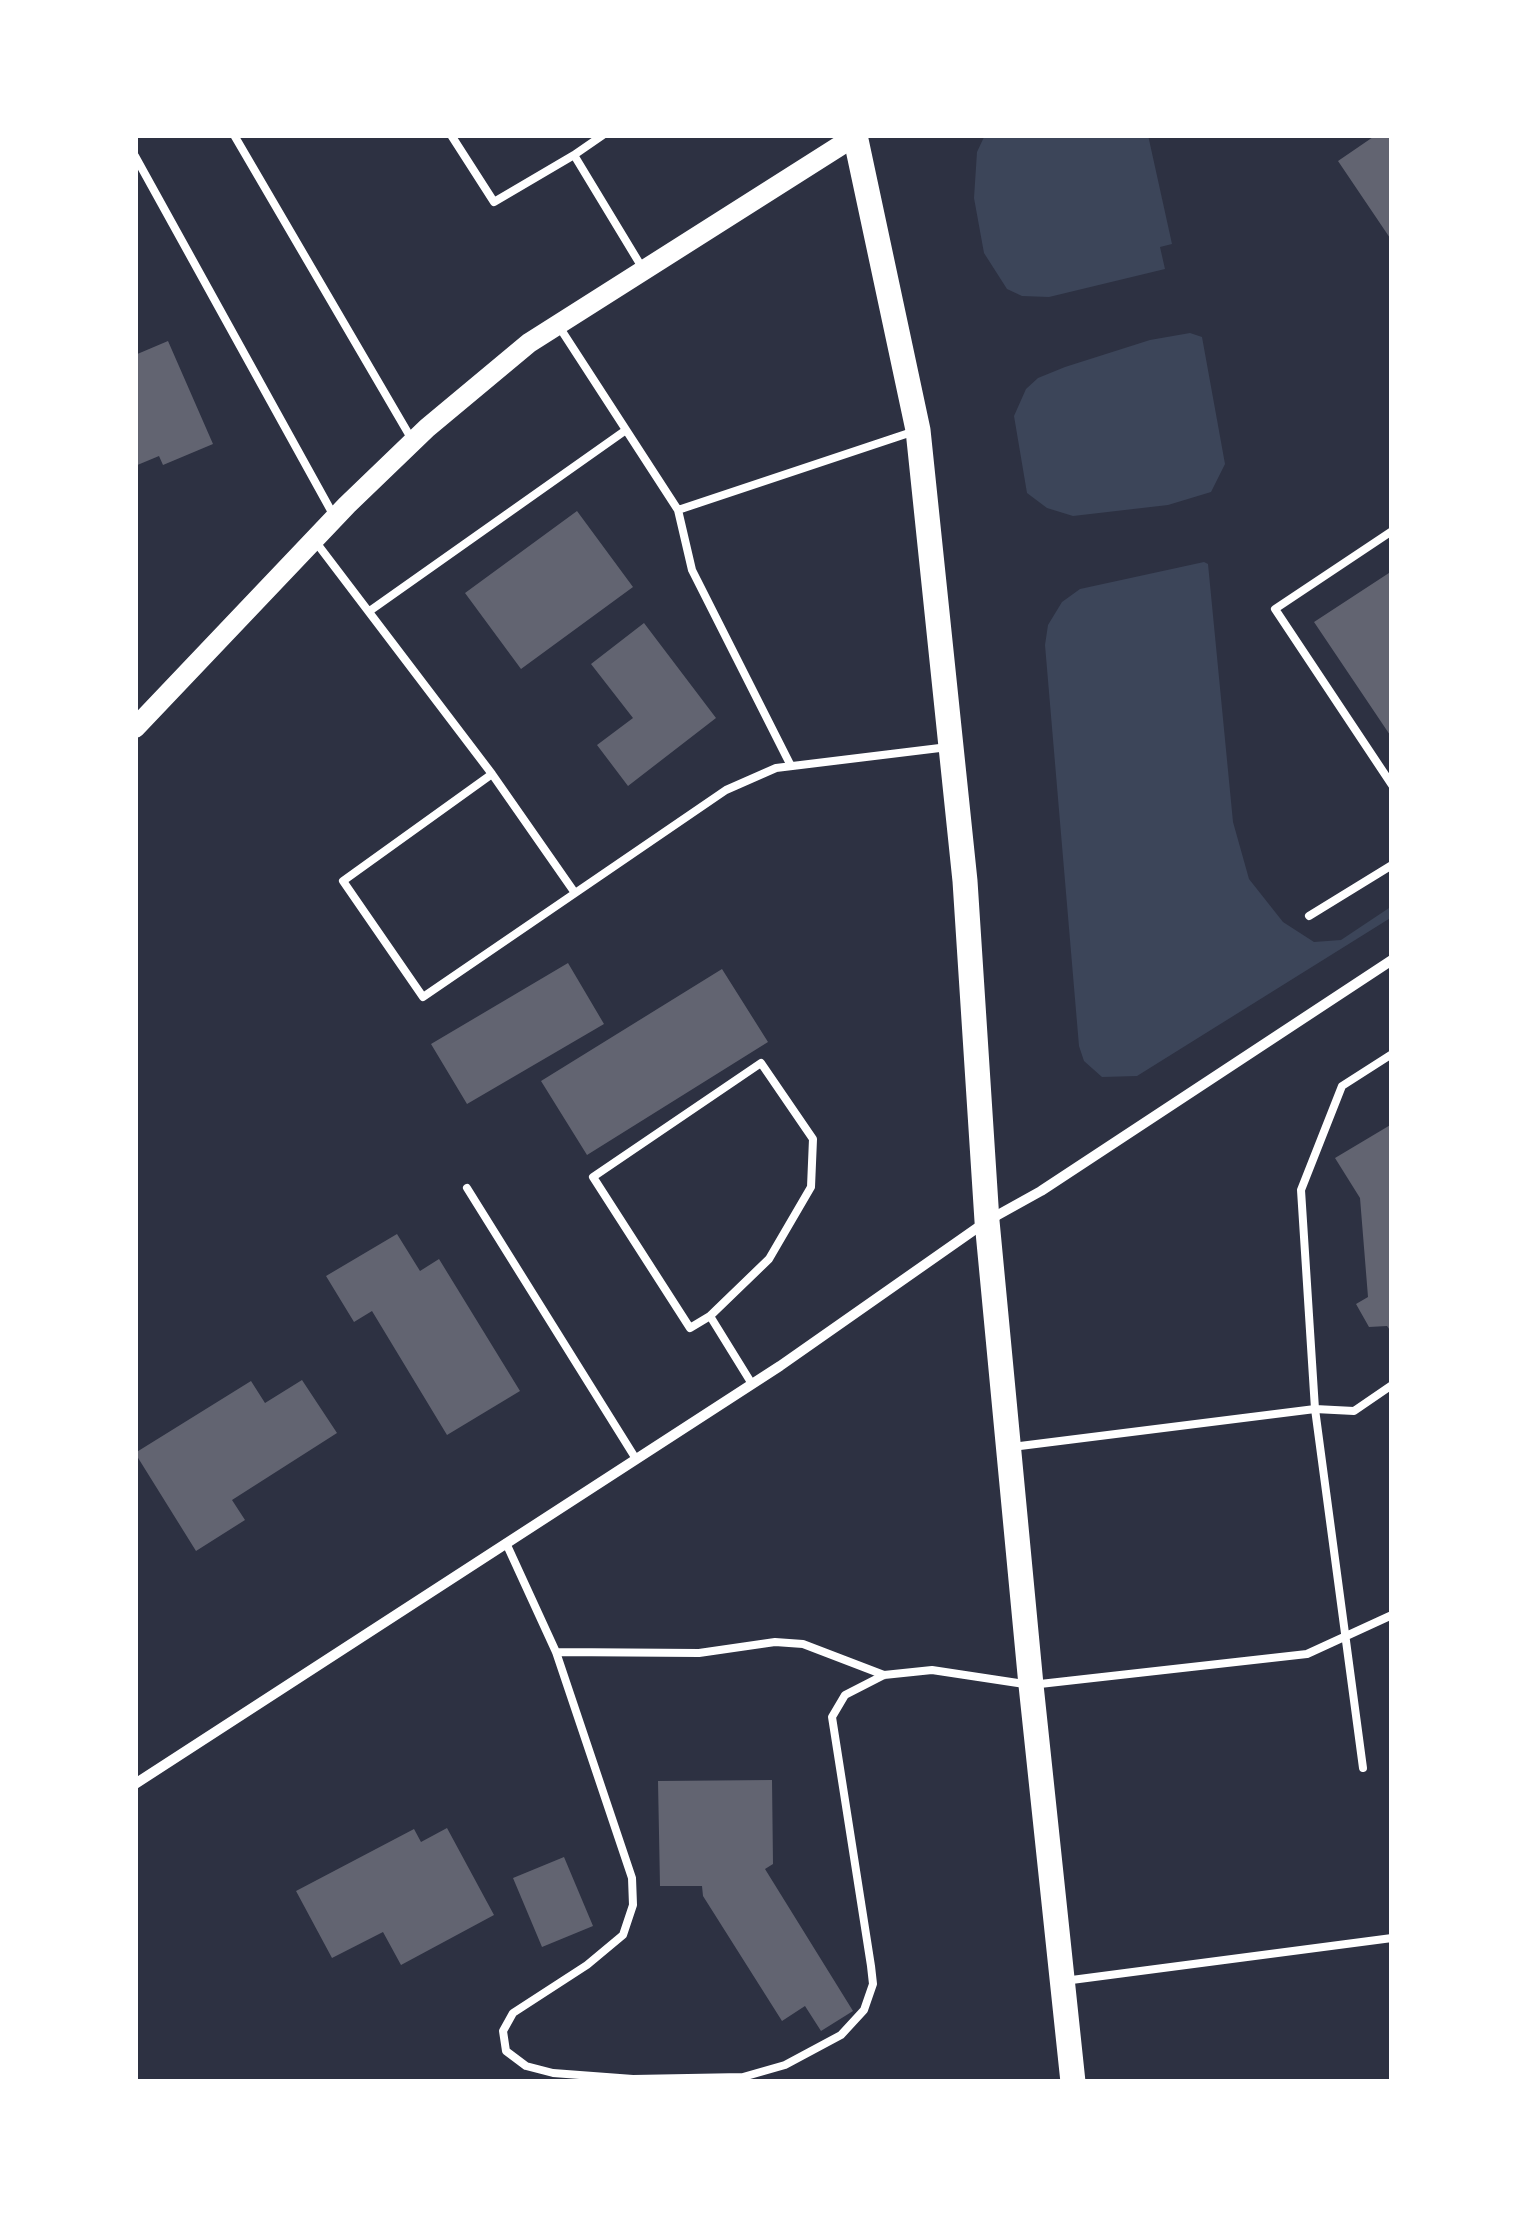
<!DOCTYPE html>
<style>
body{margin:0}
#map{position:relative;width:1527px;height:2217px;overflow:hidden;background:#2d3142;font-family:Inter,sans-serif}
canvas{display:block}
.frame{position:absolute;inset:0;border:138px solid #fff;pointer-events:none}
</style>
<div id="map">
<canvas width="1527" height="2217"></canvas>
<div class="frame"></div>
</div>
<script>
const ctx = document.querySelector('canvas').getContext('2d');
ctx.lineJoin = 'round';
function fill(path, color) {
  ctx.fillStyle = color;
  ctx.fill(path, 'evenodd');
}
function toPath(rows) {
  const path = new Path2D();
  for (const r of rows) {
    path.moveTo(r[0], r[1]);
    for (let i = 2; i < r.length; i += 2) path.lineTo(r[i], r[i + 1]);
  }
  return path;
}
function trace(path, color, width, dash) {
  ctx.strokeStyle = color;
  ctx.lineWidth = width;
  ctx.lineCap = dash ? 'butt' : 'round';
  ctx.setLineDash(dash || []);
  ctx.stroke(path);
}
fill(toPath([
 [985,135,1148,135,1172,244,1160,247,1165,269,1049,297,1022,296,1007,289,984,253,974,198,977,152],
 [1190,333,1202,337,1225,464,1211,492,1168,505,1073,516,1047,508,1027,493,1014,416,1026,389,1038,378,1065,367,1150,340],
 [1204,562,1208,564,1233,822,1249,879,1283,922,1314,942,1341,940,1392,906,1392,917,1137,1076,1102,1077,1084,1061,1079,1046,1045,645,1048,625,1062,602,1080,589]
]), '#3c4559');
fill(toPath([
 [1376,135,1392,135,1392,241,1338,161],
 [168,341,213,444,163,465,159,456,135,466,135,355],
 [577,511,633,587,521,669,465,593],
 [1392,571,1392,738,1314,622],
 [644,623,716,718,628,786,597,745,633,718,591,664],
 [568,963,604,1024,467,1104,431,1044],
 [722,969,768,1042,587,1155,541,1081],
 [1392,1124,1392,1333,1387,1326,1369,1327,1356,1304,1368,1297,1360,1198,1335,1158],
 [397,1234,420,1271,439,1259,520,1391,447,1435,372,1311,354,1322,326,1276],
 [302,1380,337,1433,232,1500,245,1520,196,1551,135,1453,251,1381,265,1403],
 [772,1780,773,1864,765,1869,853,2011,821,2031,805,2006,782,2021,703,1896,702,1886,660,1886,658,1781],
 [447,1828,494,1915,401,1965,383,1932,332,1958,296,1891,414,1829,421,1842],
 [564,1857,593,1926,542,1947,513,1878]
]), '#626471');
trace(toPath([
 [234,135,411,438],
 [451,135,494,202,574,155,643,269],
 [574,155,603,135],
 [135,156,334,516],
 [558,325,678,510,915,431],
 [678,510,692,570,791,766],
 [1392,531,1275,609,1392,785],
 [315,541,492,774,343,881,423,997,726,790,776,768,948,747],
 [371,610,626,430],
 [492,774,575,893],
 [1309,916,1392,865],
 [467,1188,636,1459],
 [710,1316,690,1328,593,1177,761,1063,813,1139,811,1187,769,1259,710,1316,752,1384],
 [1012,1447,1315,1409,1354,1411,1392,1385],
 [506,1543,556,1652,632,1878,633,1905,623,1935,587,1965,513,2013,503,2031,506,2051,526,2066,553,2073,633,2079,743,2077,785,2065,841,2035,864,2010,873,1984,871,1966,832,1717,845,1695,884,1675,932,1670,1031,1685,1307,1654,1392,1615],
 [556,1652,699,1653,775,1642,803,1644,884,1675],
 [1363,1768,1315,1409,1301,1190,1342,1086,1392,1054],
 [1064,1981,1392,1938]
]), '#fff', 8);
trace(toPath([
 [135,1784,780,1366,987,1221,1041,1191,1392,960]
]), '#fff', 10);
trace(toPath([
 [135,728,347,505,427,428,529,343,857,135]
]), '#fff', 20);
trace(toPath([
 [855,135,918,430,965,881,987,1221,1031,1685,1073,2082]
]), '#fff', 25);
</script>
